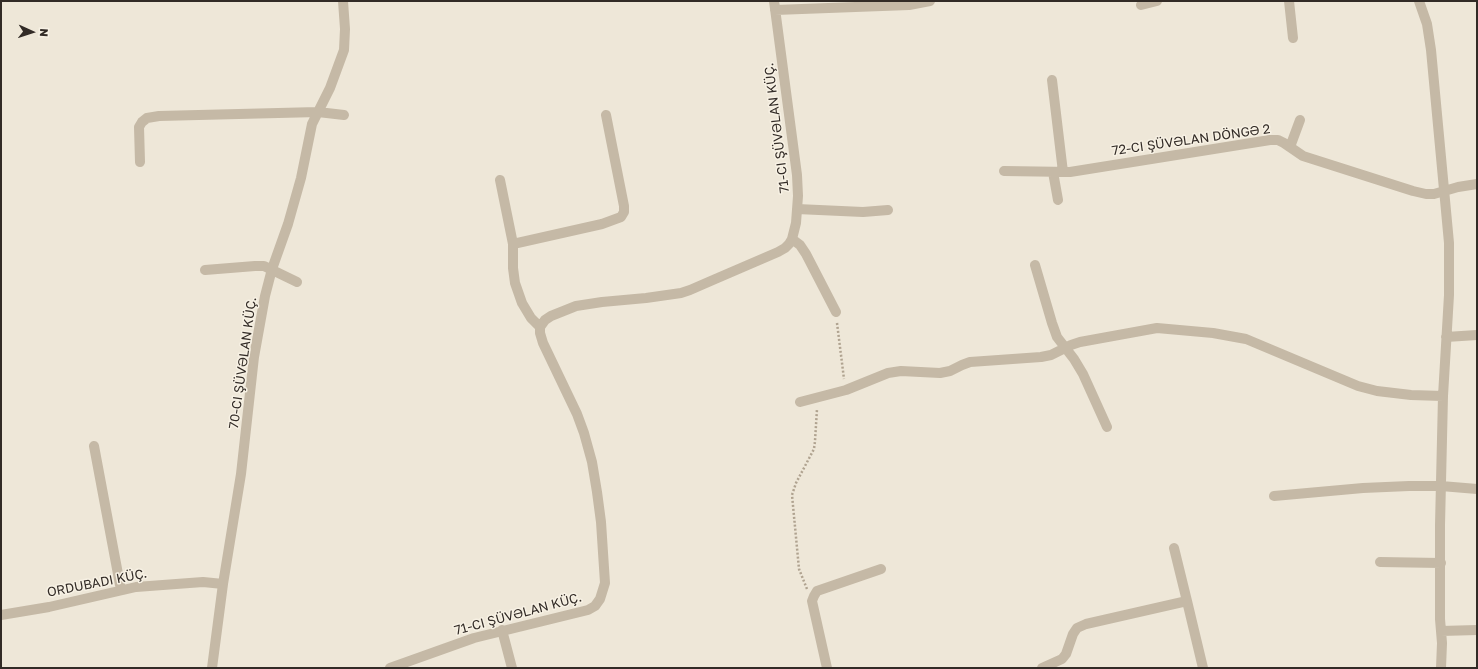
<!DOCTYPE html>
<meta charset="utf-8">
<style>
body{margin:0}
#map{position:relative;width:1478px;height:669px;overflow:hidden;background:#eee7d8;font-family:"Golos Text",sans-serif}
canvas{display:block}
.frame{position:absolute;inset:0;border:2px solid #322b26;pointer-events:none}
.north{position:absolute;left:12px;top:12px;width:40px;height:40px;-webkit-text-stroke:3px #f7f1e4;paint-order:stroke;rotate:93deg;font-size:11px;font-weight:700;line-height:16px;text-align:center;color:#322b26}
.north::after{content:'';display:block;margin:auto;width:14px;height:18px;background:#322b26;clip-path:polygon(50% 0,100% 100%,50% 72%,0 100%)}
</style>
<div id="map">
<canvas width="1478" height="669"></canvas>
<div class="frame"></div>
<div class="north">N</div>
</div>
<script>
const ctx = document.querySelector('canvas').getContext('2d');
ctx.lineJoin = 'round';
function toPath(rows) {
  const path = new Path2D();
  for (const r of rows) {
    path.moveTo(r[0], r[1]);
    for (let i = 2; i < r.length; i += 2) path.lineTo(r[i], r[i + 1]);
  }
  return path;
}
function trace(path, color, width, dash) {
  ctx.strokeStyle = color;
  ctx.lineWidth = width;
  ctx.lineCap = dash ? 'butt' : 'round';
  ctx.setLineDash(dash || []);
  ctx.stroke(path);
}
function label(font, color, halo, rows, align = 'center') {
  ctx.font = font + ' "Golos Text",sans-serif';
  ctx.lineWidth = 3;
  ctx.setLineDash([]);
  ctx.textBaseline = 'middle';
  ctx.strokeStyle = halo;
  ctx.fillStyle = color;
  for (const [text, x, y, turn = 0] of rows) {
    ctx.save();
    ctx.translate(x, y);
    ctx.rotate((+turn || 0) * Math.PI / 180);
    ctx.textAlign = isNaN(turn) ? turn : align;
    if (halo) ctx.strokeText(text, 0, 0);
    ctx.fillText(text, 0, 0);
    ctx.restore();
  }
}
trace(toPath([
 [837,323,844,379],
 [807,589,799,569,792,495,796,483,814,449,815,441,817,409]
]), '#b0a390', 2.5, [2, 2]);
trace(toPath([
 [1289,1,1293,38],
 [1419,1,1427,24,1431,50,1449,243,1449,295,1443,396,1440,525,1440,619,1442,643,1441,668],
 [1141,5,1157,1],
 [775,10,909,5,930,1],
 [1052,80,1063,172],
 [1290,147,1300,120],
 [140,162,139,127,142,122,147,118,159,116,318,112,344,115],
 [1004,171,1070,172,1270,140,1278,140,1284,143,1303,156,1413,191,1426,194,1434,194,1458,187,1477,184],
 [1053,172,1058,200],
 [500,180,513,244,513,268,515,283,522,303,531,318,540,327],
 [797,209,863,212,888,210],
 [792,239,800,245,806,254,836,312],
 [513,244,602,224,621,217,624,212,624,206,606,115],
 [1035,265,1052,323,1057,337,1074,359,1083,374,1107,427],
 [205,270,255,266,264,266,297,282],
 [1446,337,1477,335],
 [800,402,846,390,888,373,901,371,940,373,950,371,962,365,970,362,1041,357,1051,355,1071,345,1080,342,1157,328,1213,333,1246,339,1358,386,1377,391,1411,395,1443,396],
 [94,446,121,590],
 [1274,496,1363,488,1409,486,1441,486,1477,489],
 [1174,548,1187,601],
 [1380,562,1441,563],
 [1,615,49,607,136,587,203,582,223,584],
 [502,630,512,668],
 [1441,631,1477,630],
 [212,668,223,584,241,474,254,357,265,296,272,269,288,224,301,178,312,124,330,88,344,50,345,29,343,1],
 [390,668,474,638,588,610,595,606,600,599,605,583,601,522,597,492,592,462,584,433,577,414,543,343,540,333,540,327,545,320,551,316,576,306,602,302,646,298,681,293,690,290,713,280,778,252,785,248,789,244,792,239,796,223,798,196,797,175,774,1],
 [827,668,812,601,814,596,817,591,881,569],
 [1042,668,1062,659,1066,654,1073,634,1077,628,1086,624,1187,601,1203,668]
]), '#c5b9a6', 10);
label('13px', '#322b26', '#f7f1e4', [
 ["71-CI ŞÜVƏLAN KÜÇ.",777,128,-97],
 ["72-CI ŞÜVƏLAN DÖNGƏ 2",1191,140,-8],
 ["70-CI ŞÜVƏLAN KÜÇ.",243,363,-82],
 ["ORDUBADI KÜÇ.",97,583,-11],
 ["71-CI ŞÜVƏLAN KÜÇ.",518,614,-15]
]);
</script>
